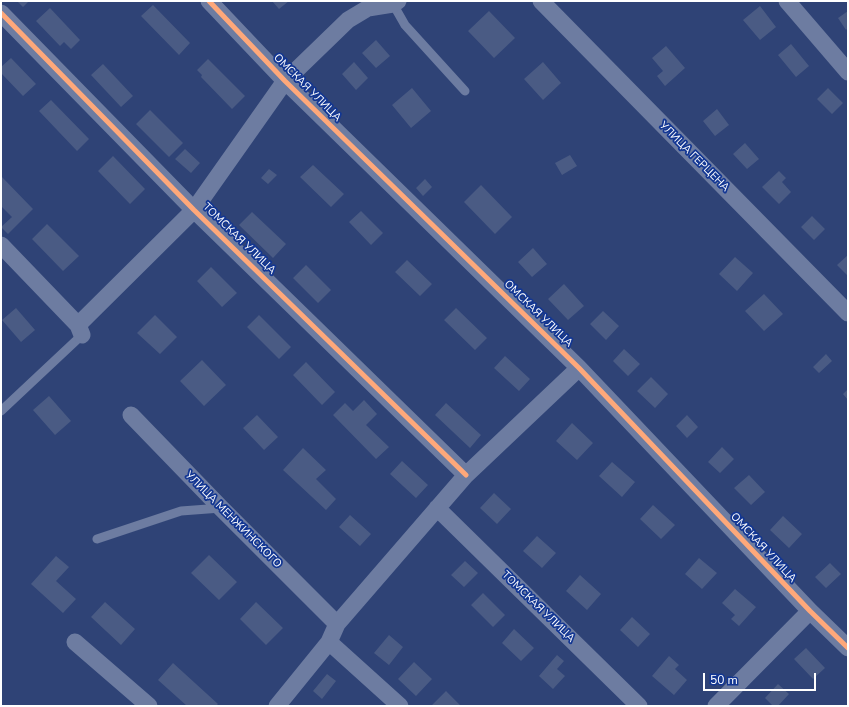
<!DOCTYPE html>
<meta charset="utf-8">
<style>
body{margin:0}
#map{position:relative;width:849px;height:707px;overflow:hidden;background:#2f4376;font-family:"Nunito Sans",sans-serif}
canvas{display:block}
.frame{position:absolute;inset:0;border:2px solid #fff;pointer-events:none}
.scale{position:absolute;left:703px;top:673px;width:113px;height:18px;box-sizing:border-box;border:2px solid #fff;border-top:0;padding-left:5px;font-size:12px;line-height:14px;white-space:nowrap;color:#fff;-webkit-text-stroke:3px #123693;paint-order:stroke}
</style>
<div id="map">
<canvas width="849" height="707"></canvas>
<div class="frame"></div>
<div class="scale">50 m</div>
</div>
<script>
const ctx = document.querySelector('canvas').getContext('2d');
ctx.lineJoin = 'round';
function fill(path, color) {
  ctx.fillStyle = color;
  ctx.fill(path, 'evenodd');
}
function toPath(rows) {
  const path = new Path2D();
  for (const r of rows) {
    path.moveTo(r[0], r[1]);
    for (let i = 2; i < r.length; i += 2) path.lineTo(r[i], r[i + 1]);
  }
  return path;
}
function trace(path, color, width, dash) {
  ctx.strokeStyle = color;
  ctx.lineWidth = width;
  ctx.lineCap = dash ? 'butt' : 'round';
  ctx.setLineDash(dash || []);
  ctx.stroke(path);
}
function label(font, color, halo, rows, align = 'center') {
  ctx.font = font + ' "Nunito Sans",sans-serif';
  ctx.lineWidth = 3.5;
  ctx.setLineDash([]);
  ctx.textBaseline = 'middle';
  ctx.strokeStyle = halo;
  ctx.fillStyle = color;
  for (const [text, x, y, turn = 0] of rows) {
    ctx.save();
    ctx.translate(x, y);
    ctx.rotate((+turn || 0) * Math.PI / 180);
    ctx.textAlign = isNaN(turn) ? turn : align;
    if (halo) ctx.strokeText(text, 0, 0);
    ctx.fillText(text, 0, 0);
    ctx.restore();
  }
}
fill(toPath([
 [17,1,29,1,23,7],
 [272,1,289,1,279,9],
 [153,5,190,43,179,55,141,16],
 [760,6,776,27,760,40,743,20],
 [50,8,80,40,71,49,64,42,60,46,36,21],
 [489,11,515,38,494,58,468,31],
 [848,11,848,28,846,30,838,18],
 [376,40,390,56,376,68,362,53],
 [791,44,809,66,796,77,778,55],
 [666,46,685,68,665,86,657,76,663,71,652,58],
 [11,58,36,84,23,96,1,73,1,67],
 [208,59,245,96,232,109,201,77,202,75,197,70],
 [354,62,368,78,356,90,342,74],
 [543,62,561,83,543,100,524,79],
 [103,64,133,96,121,107,91,75],
 [412,88,431,111,411,128,392,105],
 [828,88,843,103,832,114,817,99],
 [51,100,89,139,77,151,39,111],
 [717,109,729,125,715,136,703,121],
 [150,110,183,143,169,157,136,124],
 [745,143,759,159,747,169,733,154],
 [185,149,200,163,191,173,175,159],
 [570,155,577,166,562,175,555,163],
 [113,156,145,189,130,204,98,171],
 [313,165,344,194,331,207,300,177],
 [269,169,277,175,268,184,261,178],
 [779,171,786,178,782,182,791,192,779,204,762,187],
 [1,176,33,209,8,234,1,227,12,217,1,206],
 [425,179,432,187,423,196,416,188],
 [481,185,512,217,495,234,464,202],
 [361,211,383,233,371,245,349,222],
 [252,212,286,244,273,258,239,225],
 [812,216,825,229,814,240,801,227],
 [47,224,79,256,63,271,32,239],
 [533,248,547,264,532,277,518,262],
 [848,255,848,276,837,265],
 [735,257,753,273,737,291,719,274],
 [407,260,432,284,420,296,395,272],
 [306,265,331,290,318,303,293,278],
 [211,267,237,293,222,307,197,281],
 [564,284,584,306,568,320,548,299],
 [764,294,783,314,764,331,745,311],
 [16,308,35,330,21,342,2,320],
 [456,308,487,338,475,350,444,320],
 [603,311,619,326,606,340,590,324],
 [155,315,177,337,160,354,137,333],
 [259,315,291,347,279,359,247,327],
 [624,349,640,364,628,376,613,361],
 [826,354,832,361,819,373,813,367],
 [505,356,530,379,519,391,494,368],
 [202,360,226,385,204,406,180,381],
 [306,362,335,392,322,405,293,375],
 [651,377,668,394,655,408,637,391],
 [848,389,848,400,843,394],
 [49,396,71,421,55,435,33,410],
 [364,400,377,414,366,425,389,447,376,459,333,415,345,403,353,411],
 [446,403,481,435,470,448,435,415],
 [257,415,278,437,264,450,243,428],
 [687,415,698,427,687,438,676,426],
 [572,423,593,443,577,460,556,441],
 [722,447,734,459,720,473,708,462],
 [303,448,326,470,316,479,336,499,326,510,283,470],
 [402,461,428,485,416,498,390,474],
 [612,462,635,482,622,497,599,476],
 [749,475,765,492,751,505,734,488],
 [494,493,511,509,497,524,480,508],
 [653,505,675,525,661,539,640,519],
 [350,515,371,534,360,546,339,527],
 [783,516,802,534,789,548,770,530],
 [537,536,556,553,542,568,523,551],
 [209,555,237,582,219,600,191,573],
 [56,556,69,567,56,581,76,599,63,613,31,584],
 [699,558,717,573,702,589,685,574],
 [465,561,478,573,464,587,451,575],
 [830,563,841,574,826,588,815,577],
 [580,575,601,594,587,610,566,591],
 [735,589,756,607,739,626,731,619,735,615,722,603],
 [483,593,505,615,493,627,471,605],
 [105,602,135,629,121,645,91,617],
 [256,602,283,628,266,645,240,619],
 [632,617,650,634,638,647,620,630],
 [514,629,534,648,521,661,502,643],
 [389,635,403,647,389,665,374,653],
 [806,648,825,668,813,679,794,659],
 [557,655,564,661,557,669,565,676,553,689,539,676],
 [669,656,679,665,675,669,687,680,674,695,652,676],
 [414,662,432,679,416,696,398,679],
 [173,663,218,704,216,706,187,706,158,680],
 [327,674,336,681,322,699,313,691],
 [778,684,789,694,778,706,773,706,765,698],
 [446,691,461,706,433,706,432,705]
]), '#4a5b84');
trace(toPath([
 [393,4,405,25,465,91],
 [1,411,82,335],
 [97,539,181,511,221,508]
]), '#6d7ca1', 9);
trace(toPath([
 [209,1,285,81,579,368,810,611,848,648],
 [541,1,848,313],
 [787,1,848,72],
 [1,13,194,210,466,475],
 [1,245,78,325,82,335],
 [78,325,194,210,285,81,348,20,368,8,393,4,398,1],
 [131,415,221,508,337,624],
 [437,508,639,706],
 [75,642,149,706],
 [329,642,400,706],
 [277,706,329,642,337,624,466,475,579,368],
 [716,706,810,611]
]), '#6d7ca1', 17);
trace(toPath([
 [209,1,285,81,579,368,810,611,848,648],
 [1,13,194,210,466,475]
]), '#fea87a', 5);
label('11px', '#fff', '#123693', [
 ["ОМСКАЯ УЛИЦА",307,88,45],
 ["УЛИЦА ГЕРЦЕНА",694,157,45],
 ["ТОМСКАЯ УЛИЦА",239,239,44],
 ["ОМСКАЯ УЛИЦА",538,314,44],
 ["УЛИЦА МЕНЖИНСКОГО",233,520,45],
 ["ОМСКАЯ УЛИЦА",763,548,47],
 ["ТОМСКАЯ УЛИЦА",538,607,44]
]);
</script>
